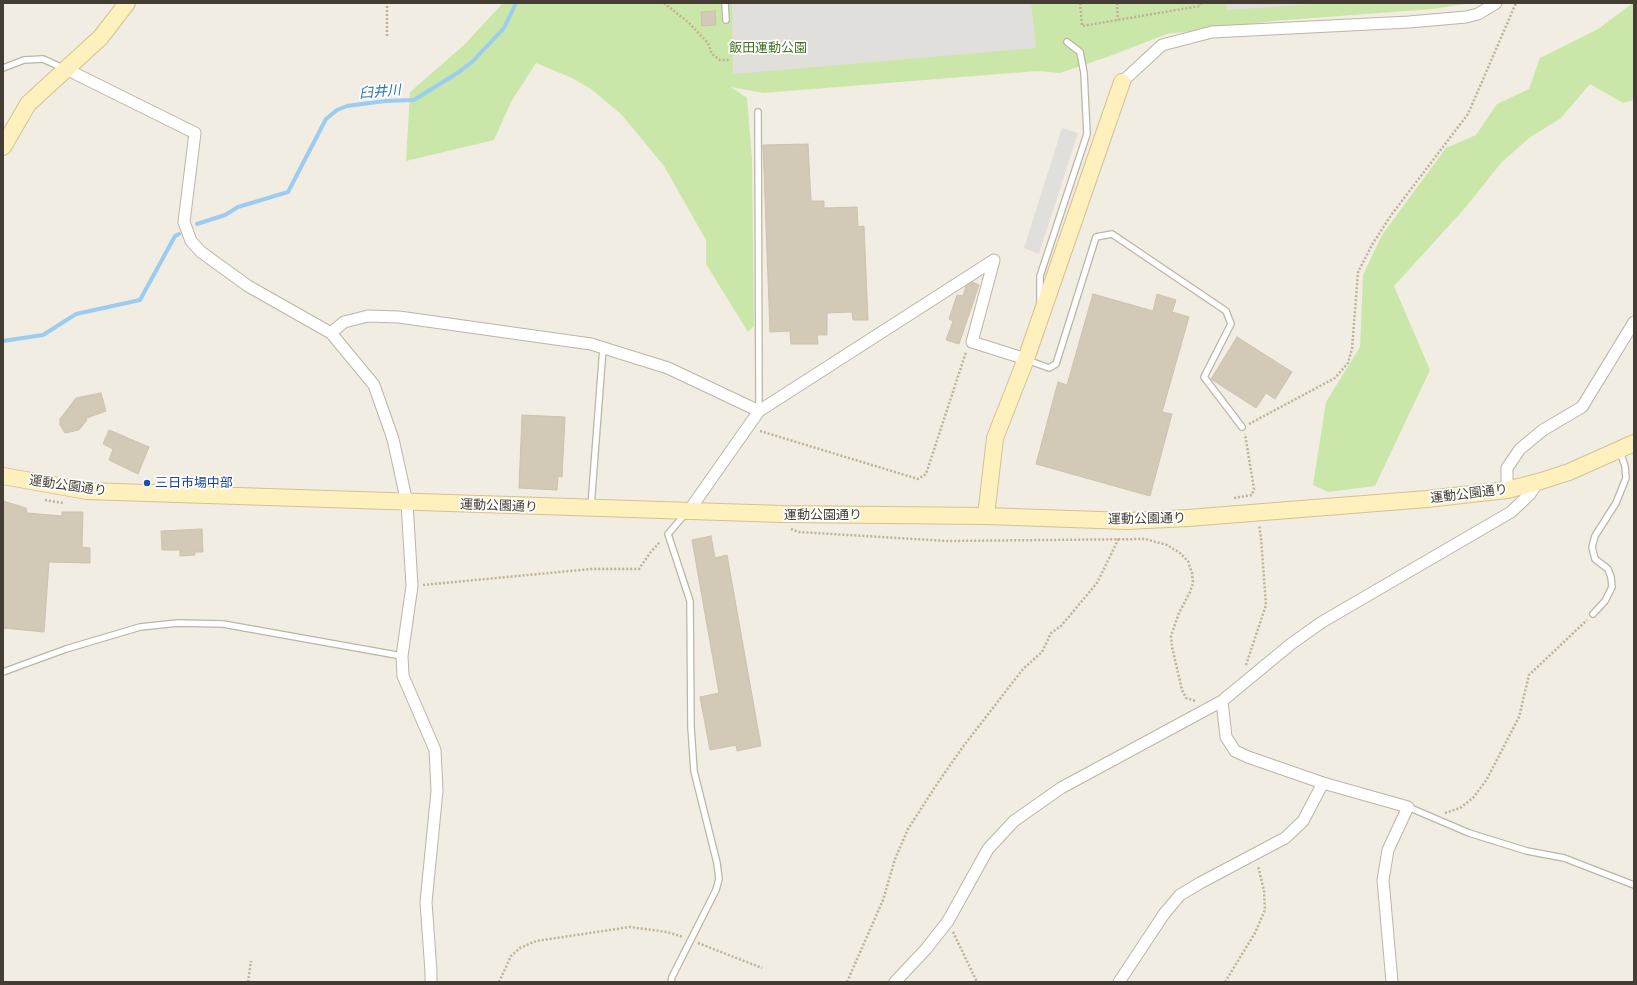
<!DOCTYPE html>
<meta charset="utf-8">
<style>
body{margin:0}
#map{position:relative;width:1637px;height:985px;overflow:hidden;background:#f1ede2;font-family:Montserrat,sans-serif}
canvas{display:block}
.frame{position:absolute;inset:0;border:4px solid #433d33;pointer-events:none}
</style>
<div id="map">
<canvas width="1637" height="985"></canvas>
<div class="frame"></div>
</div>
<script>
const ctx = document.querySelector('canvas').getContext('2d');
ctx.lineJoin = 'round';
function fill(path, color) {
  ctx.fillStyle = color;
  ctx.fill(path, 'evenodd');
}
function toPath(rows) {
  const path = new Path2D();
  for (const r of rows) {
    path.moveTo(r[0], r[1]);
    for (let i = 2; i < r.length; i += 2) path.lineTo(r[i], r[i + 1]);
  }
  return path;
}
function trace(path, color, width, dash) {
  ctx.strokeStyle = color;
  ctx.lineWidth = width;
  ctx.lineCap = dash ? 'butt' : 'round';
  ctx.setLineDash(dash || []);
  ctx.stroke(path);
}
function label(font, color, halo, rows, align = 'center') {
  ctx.font = font + ' Montserrat,"Noto Sans JP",sans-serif';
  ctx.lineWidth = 3.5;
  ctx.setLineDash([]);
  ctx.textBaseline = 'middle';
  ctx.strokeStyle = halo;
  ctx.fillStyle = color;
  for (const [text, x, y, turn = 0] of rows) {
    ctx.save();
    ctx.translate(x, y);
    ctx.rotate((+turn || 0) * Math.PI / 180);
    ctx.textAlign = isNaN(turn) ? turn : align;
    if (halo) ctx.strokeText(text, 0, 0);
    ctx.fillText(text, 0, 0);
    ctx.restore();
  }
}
fill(toPath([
 [503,3,1471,3,1433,9,1273,21,1167,34,1107,57,1060,73,1037,71,763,93,731,87,747,98,752,159,754,326,748,332,706,264,706,240,664,166,621,114,591,89,572,78,536,63,511,102,494,140,406,161,410,92,464,45],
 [1633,3,1634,3,1634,100,1623,103,1590,84,1561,118,1529,138,1501,163,1465,208,1394,286,1430,370,1375,486,1328,492,1313,485,1326,402,1360,347,1363,275,1382,235,1446,148,1476,135,1497,104,1529,89,1540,58,1598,29]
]), '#cae7a9');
fill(toPath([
 [732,3,1031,3,1036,48,733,74],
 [1226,3,1327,3,1227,10],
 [1062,128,1078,133,1039,254,1024,248]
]), '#e1dfdb');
trace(toPath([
 [197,224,225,215,238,207,288,192,326,119,337,110,347,106,385,101,414,100,459,72,473,61,504,28,516,3],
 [3,341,43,335,76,314,140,300,175,236,179,234]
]), '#9cccf1', 4);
const building = toPath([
 [715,11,716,25,702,26,701,12,715,11],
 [808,144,811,201,824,201,824,208,857,207,858,227,864,226,868,320,853,320,852,312,827,313,827,335,817,335,818,344,791,344,790,331,770,332,763,145,808,144],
 [972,282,979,285,959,344,946,340,953,321,949,319,957,295,963,296,966,286,972,282],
 [1093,294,1153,311,1157,294,1176,300,1172,312,1189,317,1162,412,1172,414,1150,496,1036,464,1058,382,1067,385,1093,294],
 [1237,337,1292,372,1275,399,1266,393,1256,408,1211,379,1237,337],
 [101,393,106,411,84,419,87,420,79,430,65,433,60,425,60,419,76,398,101,393],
 [522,415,565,417,562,477,558,476,557,490,519,488,522,415],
 [109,430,149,447,138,474,109,460,113,449,103,444,109,430],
 [3,501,26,508,27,513,62,516,62,512,83,512,82,547,90,548,90,563,49,562,44,632,3,628,3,501],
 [202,529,203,552,195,552,195,555,180,556,180,550,162,550,161,531,202,529],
 [711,536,715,558,727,555,761,746,737,751,736,745,710,750,700,697,719,693,692,540,711,536]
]);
fill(building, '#d3c9b7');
trace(building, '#cec1ab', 1);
const lane = toPath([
 [725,3,726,20],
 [3,68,24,60,43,59,63,68],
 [758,112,759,411],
 [1040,302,1040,276,1087,134,1084,73,1080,52,1067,42],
 [1027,360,1049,368,1056,364,1096,237,1112,234,1226,311,1231,324,1204,377,1242,427],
 [591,506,603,348],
 [1593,614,1605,601,1612,587,1611,577,1608,569,1595,559,1592,547,1595,536,1616,503,1626,478,1625,466,1620,452],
 [3,672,66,649,140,627,178,623,223,624,402,656],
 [1408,807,1469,833,1527,851,1564,858,1634,885],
 [671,982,672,977,716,890,719,879,717,863,694,771,691,727,690,601,668,534,686,513]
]);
const street = toPath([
 [66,69,195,133,184,222,191,241,201,252,248,286,331,333,374,385,393,439,407,503,412,586,402,656,403,676,435,750,437,791,426,902,431,972,431,982],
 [1122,82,1162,45,1212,32,1409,22,1466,17,1478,14,1496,3],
 [331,333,344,322,368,316,399,317,591,344,668,368,759,411],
 [1507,490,1507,468,1520,449,1543,430,1582,407,1634,322],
 [688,512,759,411,994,260,972,342,1026,359],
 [1222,701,1226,737,1235,751,1248,757,1323,783,1408,807,1388,850,1383,880,1392,982],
 [895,982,926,949,948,921,988,849,1014,821,1061,788,1222,701,1291,644,1322,622,1511,512,1530,494,1538,482],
 [1119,982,1164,914,1180,895,1200,883,1285,838,1303,821,1323,783]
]);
const secondary = toPath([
 [3,147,28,104,101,37,127,3],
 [3,476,87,491,782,514,986,516,1127,521,1188,518,1427,499,1507,490,1538,482,1569,472,1634,443],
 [986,516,995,438,1026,359,1122,82]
]);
trace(lane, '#bdb5a5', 8);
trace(street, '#bdb5a5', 13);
trace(secondary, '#d3c291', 18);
trace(toPath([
 [664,3,688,22,708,43,712,54,720,60,729,60],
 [1080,3,1082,26,1200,6,1200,3],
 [1117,3,1118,20],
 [387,36,387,3],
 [1249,424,1335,378,1348,363,1352,349,1358,272,1373,243,1392,214,1468,114,1516,3],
 [760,431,918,479,926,474,966,352],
 [1234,498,1252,495,1254,489,1245,434],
 [45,500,63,503],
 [791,529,799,532,947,541,1145,539,1167,545,1180,553,1188,561,1192,573,1193,583,1190,592,1179,613,1171,636,1172,647,1182,690,1186,698,1196,701],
 [423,585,591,569,639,569,650,553,660,542],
 [1246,665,1266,605,1261,538,1259,525],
 [1445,813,1460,808,1473,798,1487,779,1519,717,1529,675,1587,620],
 [953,932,977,982],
 [698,943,762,968],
 [248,982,251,961],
 [499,982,511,956,520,948,536,941,630,927,667,932,683,937],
 [847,982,883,900,895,859,908,829,935,787,962,748,1023,669,1042,652,1051,633,1061,626,1097,583,1119,538],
 [1225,982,1255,933,1265,910,1264,891,1258,866]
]), '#bfb196', 2.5, [2, 2]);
trace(lane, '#fff', 5.5);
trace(street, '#fff', 11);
trace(secondary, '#fff1be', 16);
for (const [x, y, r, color] of [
 [147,483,4,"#1a4fb4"]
]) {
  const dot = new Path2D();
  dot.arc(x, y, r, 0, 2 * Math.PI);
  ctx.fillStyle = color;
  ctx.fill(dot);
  trace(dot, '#fff', 1.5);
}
label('13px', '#427426', '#fff', [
 ["飯田運動公園",768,48]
]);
label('13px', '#164399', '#fff', [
 ["三日市場中部",155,483]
], 'left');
label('13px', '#433d33', '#fff', [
 ["運動公園通り",68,486,8],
 ["運動公園通り",1469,494,-7],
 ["運動公園通り",499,506,2],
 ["運動公園通り",823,515],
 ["運動公園通り",1147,519,-1]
]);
label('italic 14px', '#2b75af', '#fff', [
 ["臼井川",380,92,-5]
]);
</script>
